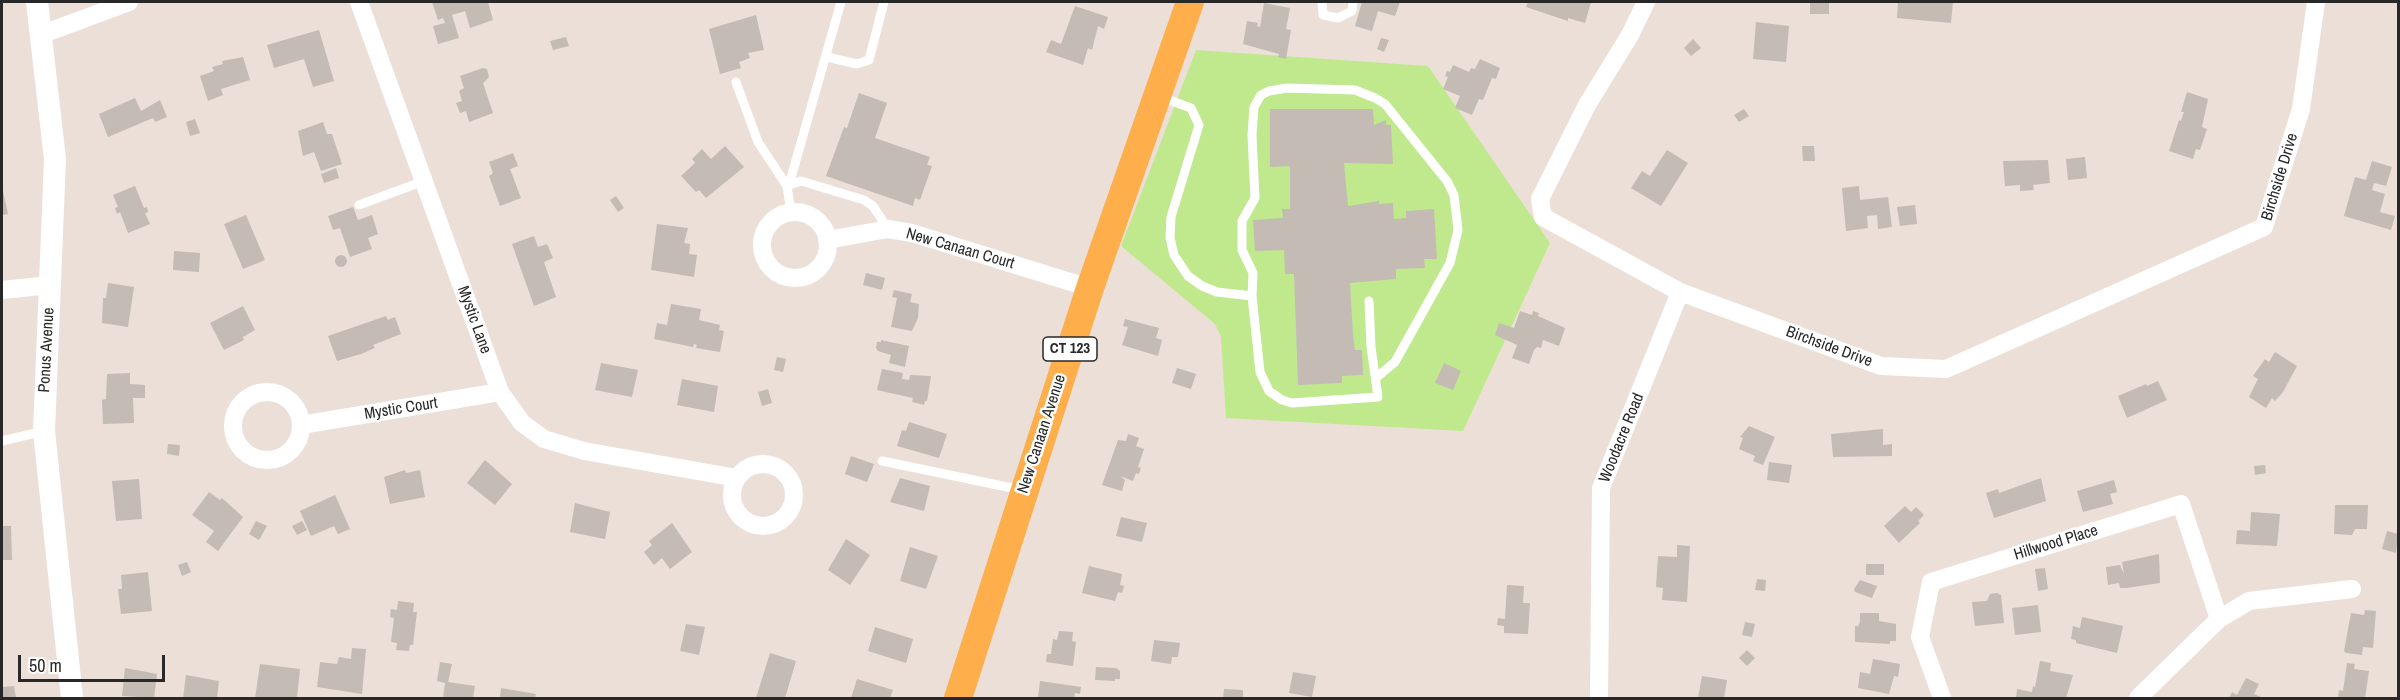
<!DOCTYPE html>
<style>
body{margin:0}
#map{position:relative;width:2400px;height:700px;overflow:hidden;background:#ecdfd8;font-family:"Archivo Narrow",sans-serif}
canvas{display:block}
.frame{position:absolute;inset:0;border:3px solid #282828;pointer-events:none}
.scale{position:absolute;left:18px;top:655px;width:147px;height:27px;box-sizing:border-box;border:3px solid #282828;border-top:0;padding-left:8px;font-size:18px;line-height:21px;white-space:nowrap;color:#282828;-webkit-text-stroke:4px #fff;paint-order:stroke}
</style>
<div id="map">
<canvas width="2400" height="700"></canvas>
<div class="frame"></div>
<div class="scale">50 m</div>
</div>
<script>
const ctx = document.querySelector('canvas').getContext('2d');
ctx.lineJoin = 'round';
function fill(path, color) {
  ctx.fillStyle = color;
  ctx.fill(path, 'evenodd');
}
function toPath(rows) {
  const path = new Path2D();
  for (const r of rows) {
    if (r.length === 3) {
      path.moveTo(r[0] + r[2], r[1]);
      path.arc(r[0], r[1], r[2], 0, 2 * Math.PI);
      continue;
    }
    path.moveTo(r[0], r[1]);
    for (let i = 2; i < r.length; i += 2) path.lineTo(r[i], r[i + 1]);
  }
  return path;
}
function trace(path, color, width, dash) {
  ctx.strokeStyle = color;
  ctx.lineWidth = width;
  ctx.lineCap = dash ? 'butt' : 'round';
  ctx.setLineDash(dash || []);
  ctx.stroke(path);
}
function label(font, color, halo, rows, align = 'center') {
  ctx.font = font + ' "Archivo Narrow",sans-serif';
  ctx.lineWidth = 5;
  ctx.setLineDash([]);
  ctx.textBaseline = 'middle';
  ctx.strokeStyle = halo;
  ctx.fillStyle = color;
  for (const [text, x, y, turn = 0] of rows) {
    ctx.save();
    ctx.translate(x, y);
    ctx.rotate((+turn || 0) * Math.PI / 180);
    ctx.textAlign = isNaN(turn) ? turn : align;
    if (halo) ctx.strokeText(text, 0, 0);
    ctx.fillText(text, 0, 0);
    ctx.restore();
  }
}
fill(toPath([
 [1196,50,1428,66,1550,243,1463,431,1226,418,1221,337,1215,324,1121,246]
]), '#c0e98e');
fill(toPath([
 [432,2,488,2,493,20,470,28,465,11,452,15,459,38,438,44,433,26,445,23,443,18,438,20],
 [1362,2,1400,2,1395,16,1378,11,1372,31,1355,26],
 [1528,2,1591,2,1585,23,1568,18,1568,21,1526,7],
 [1810,2,1829,2,1829,14,1810,14],
 [1898,2,1953,2,1951,23,1897,18],
 [1264,3,1290,8,1286,29,1291,30,1286,59,1278,57,1279,54,1243,44,1247,21,1258,23,1257,26,1260,27],
 [1075,6,1108,17,1104,29,1098,26,1092,50,1088,48,1083,65,1046,52,1051,40,1061,44],
 [756,15,764,50,748,53,750,58,739,62,741,68,720,74,709,29],
 [1756,22,1789,26,1786,62,1753,59],
 [319,30,334,81,313,87,304,59,274,68,267,45],
 [566,37,569,46,553,50,550,41],
 [1381,38,1389,40,1384,52,1377,49],
 [1693,39,1701,48,1691,56,1684,48],
 [243,57,250,80,221,89,223,95,208,101,200,76,214,71,212,67,223,64,222,61],
 [1480,59,1500,68,1496,79,1492,78,1483,100,1479,99,1472,115,1455,108,1460,96,1443,89,1448,77,1445,76,1447,71,1450,72,1453,65,1469,72,1471,68,1475,69],
 [483,68,487,69,489,77,483,83,493,113,469,122,466,111,460,113,456,103,462,101,459,91,464,88,460,76],
 [2187,92,2208,99,2202,127,2207,129,2200,150,2196,149,2193,159,2169,151,2179,120,2181,121,2184,112,2181,112],
 [859,93,887,103,875,138,930,157,927,165,932,166,920,200,915,198,913,206,826,176,844,127,847,128],
 [135,98,141,111,160,100,167,117,155,122,153,118,108,137,99,114],
 [1270,109,1373,109,1374,125,1386,120,1386,125,1391,125,1393,164,1344,163,1348,206,1379,201,1379,204,1393,203,1394,219,1406,218,1406,211,1434,209,1437,259,1424,259,1425,268,1396,269,1396,279,1350,283,1353,335,1355,350,1362,350,1363,375,1342,376,1342,383,1298,385,1294,274,1285,274,1284,250,1255,251,1253,220,1283,218,1282,209,1290,209,1290,166,1270,167],
 [1744,109,1749,116,1739,122,1734,115],
 [195,119,200,133,190,136,186,122],
 [323,122,327,134,332,134,342,164,321,171,314,152,303,156,298,131],
 [725,146,744,167,706,198,699,190,696,192,681,176,695,163,692,159,702,149,711,159],
 [1802,146,1814,146,1815,161,1803,161],
 [1667,150,1688,163,1661,206,1631,188,1642,171,1650,176],
 [513,153,518,166,510,169,521,198,500,206,489,176,493,173,489,162],
 [2085,157,2087,178,2068,180,2066,159],
 [2048,160,2050,183,2033,185,2034,190,2020,191,2020,185,2005,186,2003,161],
 [2372,161,2392,167,2386,186,2374,183,2372,190,2385,194,2380,212,2395,216,2391,230,2344,216,2355,177,2366,180],
 [336,168,339,178,324,183,321,174],
 [2,186,8,214,2,215],
 [135,186,144,208,147,207,148,212,145,213,150,224,128,233,120,212,117,214,115,208,118,207,113,195],
 [1859,186,1860,200,1888,197,1892,227,1878,229,1877,215,1867,216,1868,228,1846,231,1842,188],
 [616,196,624,208,618,212,610,200],
 [1915,205,1917,224,1900,226,1897,207],
 [353,207,358,220,372,215,378,234,368,238,372,249,350,257,340,228,333,230,328,216],
 [246,215,265,260,243,269,224,224],
 [657,224,688,228,684,243,690,244,689,254,697,255,694,277,651,270],
 [534,236,538,247,547,244,553,258,544,262,556,297,534,306,512,244],
 [174,251,200,253,199,272,173,270],
 [341,261,6],
 [866,273,885,278,882,290,863,285],
 [108,283,134,287,128,327,102,323,103,298,106,298],
 [894,290,912,294,910,302,919,304,918,318,912,331,891,327,897,298,892,297],
 [671,304,701,309,699,320,720,325,719,330,724,331,720,352,696,348,697,345,694,344,693,347,654,339,657,323,667,325],
 [243,306,255,330,243,337,244,340,224,350,210,323],
 [1520,311,1532,315,1533,311,1539,313,1538,316,1565,328,1559,346,1543,340,1541,348,1537,347,1534,350,1529,364,1512,358,1517,345,1495,335,1499,323,1514,328],
 [386,316,388,320,395,317,401,334,373,345,375,348,361,354,337,361,328,336],
 [1125,319,1159,328,1156,338,1162,340,1158,356,1122,345,1128,327,1123,326],
 [881,340,909,346,905,367,889,363,891,355,878,351,876,348,877,342,881,342],
 [2275,352,2297,366,2283,392,2275,401,2272,398,2266,408,2249,397,2258,379,2253,376,2265,359,2269,362],
 [777,357,786,359,783,372,774,370],
 [601,363,638,370,632,397,595,390],
 [1444,363,1461,371,1453,390,1435,383],
 [1177,368,1196,374,1191,389,1172,383],
 [882,369,903,373,902,379,909,380,910,375,931,376,927,401,925,401,924,405,912,402,913,398,877,390],
 [130,373,130,384,145,385,145,398,133,398,134,423,103,424,102,400,106,399,107,374],
 [682,379,718,386,714,412,677,405],
 [2158,381,2167,400,2127,418,2118,396,2146,384,2147,386],
 [768,389,772,403,762,406,758,392],
 [909,422,947,434,939,458,897,446,902,430,906,431],
 [1749,426,1775,437,1763,465,1753,461,1755,456,1739,449,1743,438,1740,437],
 [1883,429,1883,445,1892,444,1892,456,1833,457,1831,434],
 [1128,434,1139,438,1136,446,1144,449,1138,467,1141,468,1139,474,1136,473,1133,481,1120,476,1125,480,1122,491,1102,485,1118,440,1126,441],
 [168,444,180,445,179,456,167,454],
 [851,456,874,464,867,482,845,474],
 [485,460,512,484,495,505,467,483],
 [1769,462,1792,465,1789,483,1767,480],
 [2265,465,2266,473,2255,475,2254,466],
 [405,470,406,473,420,470,425,497,390,504,384,477],
 [900,478,930,486,924,511,890,502],
 [2041,478,2046,501,1994,518,1986,493,1998,489,1999,493],
 [139,479,142,519,116,521,112,481],
 [2114,480,2117,492,2110,494,2113,504,2083,512,2077,491],
 [209,492,220,500,222,498,243,517,218,551,206,542,214,531,192,515],
 [335,495,350,529,338,534,334,526,311,536,300,511],
 [575,503,610,512,605,539,570,532],
 [2335,505,2368,505,2367,529,2355,529,2352,535,2334,534],
 [1905,506,1911,512,1916,507,1924,515,1918,521,1920,523,1899,543,1884,526],
 [2251,512,2280,514,2277,546,2236,544,2237,530,2250,531],
 [1121,517,1147,523,1142,542,1116,536],
 [256,521,267,526,259,540,249,534],
 [302,521,307,530,297,535,292,526],
 [672,523,692,552,670,569,662,558,654,565,644,552,652,545,649,541],
 [2,526,11,526,12,560,2,560],
 [2387,531,2398,534,2396,553,2382,549],
 [846,539,870,555,850,585,828,570],
 [1677,545,1690,546,1687,602,1662,600,1663,588,1656,587,1658,556,1677,557],
 [910,547,938,556,926,589,900,581],
 [2159,554,2160,583,2126,588,2120,588,2119,583,2108,585,2106,567,2120,565,2124,574,2122,562],
 [187,562,191,572,182,576,178,565],
 [1866,564,1884,564,1884,575,1866,575],
 [1089,566,1122,574,1120,585,1124,586,1122,593,1118,592,1115,601,1082,593],
 [2045,568,2048,589,2038,591,2035,569],
 [148,572,152,611,121,614,118,589,122,589,121,575],
 [1757,579,1766,580,1765,591,1755,590],
 [1860,580,1877,586,1872,598,1855,592,1854,589],
 [1507,585,1524,586,1523,603,1530,603,1528,634,1504,633,1504,626,1497,625,1498,618,1505,619],
 [1997,593,2001,595,2004,623,1975,626,1972,602,1987,601,1990,594],
 [398,601,414,603,413,612,417,612,413,645,410,645,409,651,396,650,397,643,391,642,394,618,390,617,391,609,397,610],
 [2038,605,2041,632,2015,635,2012,608],
 [2365,610,2376,611,2373,648,2363,647,2362,655,2346,653,2344,651,2351,613,2364,615],
 [1860,613,1879,613,1879,621,1896,624,1896,641,1890,641,1890,644,1855,642,1855,626,1858,626,1860,622],
 [2082,617,2123,626,2117,653,2076,643,2076,640,2071,639,2073,626,2080,628],
 [1745,622,1755,624,1752,637,1742,635],
 [686,624,705,627,699,655,680,651],
 [875,627,913,639,906,663,868,651],
 [1059,631,1073,632,1072,641,1076,642,1073,666,1046,662,1047,654,1051,654,1053,639,1057,640],
 [1154,640,1180,643,1178,657,1172,657,1171,664,1151,661],
 [352,648,366,649,362,694,317,687,320,662,337,664,339,657,351,659],
 [1747,650,1755,658,1747,666,1739,658],
 [770,653,796,661,785,698,756,698],
 [1873,659,1900,664,1898,677,1894,676,1889,694,1858,688,1860,672,1870,674],
 [2040,661,2051,663,2050,671,2073,675,2066,698,2016,698,2017,689,2032,692,2033,686,2035,687],
 [440,662,452,664,448,682,475,686,473,698,443,698,445,683,437,681],
 [2347,663,2355,664,2354,669,2369,671,2365,698,2338,698,2339,690,2343,691],
 [260,664,300,669,297,698,255,698],
 [1096,667,1116,668,1120,671,1120,679,1115,679,1115,681,1095,680],
 [125,668,157,674,154,698,122,696],
 [1293,672,1316,676,1312,697,1289,693],
 [186,675,219,681,217,698,183,698],
 [1702,676,1727,680,1724,698,1698,698],
 [2246,678,2259,684,2254,694,2263,698,2229,698,2232,692,2237,695],
 [857,679,893,690,890,698,851,698],
 [1040,681,1081,687,1080,694,1075,693,1074,698,1038,698],
 [14,686,16,698,2,698,2,687],
 [501,688,536,694,535,698,500,698],
 [1224,689,1243,690,1243,698,1223,698]
]), '#c3bbb4');
trace(toPath([
 [1322,2,1323,15,1338,18,1352,11,1353,2],
 [827,57,857,64,869,60,884,2],
 [736,82,758,142,787,186,791,212],
 [1161,97,1191,108,1199,125,1171,217,1170,238,1174,255,1188,276,1202,286,1217,292,1252,296],
 [789,185,841,2],
 [787,186,801,181,864,200,873,206,888,229],
 [359,205,424,181],
 [1369,301,1371,347,1378,397,1292,403,1282,400,1269,391,1260,372,1252,296,1253,273,1242,250,1242,221,1255,198,1252,135,1254,107,1261,95,1269,91,1287,88,1355,90,1375,98,1385,104,1447,181,1454,195,1458,230,1450,263,1395,362,1377,377],
 [2,441,44,431],
 [882,461,1022,490]
]), '#fff', 9);
trace(toPath([
 [359,2,500,392,522,423,544,439,584,451,737,478],
 [1646,2,1630,35,1587,105,1540,199,1543,217,1680,292,1881,366,1946,369,2264,227,2301,109,2316,2],
 [40,35,129,2],
 [795,245,33],
 [827,240,888,229,912,233,1090,288],
 [2,290,50,285],
 [267,426,34],
 [301,425,500,392],
 [763,495,31],
 [1599,698,1601,488,1680,292],
 [1942,698,1920,637,1931,582,2181,504,2219,619],
 [2138,698,2219,619,2249,601,2352,589]
]), '#fff', 18);
trace(toPath([
 [37,2,55,159,44,431,72,698]
]), '#fff', 22);
trace(toPath([
 [958,698,1090,288,1190,2]
]), '#feae4b', 28);
for (const [x, y, w] of [
 [1070,349,54]
]) {
  const box = new Path2D();
  box.roundRect(x - w / 2, y - 12, w, 24, 4.5);
  ctx.fillStyle = '#fff';
  ctx.fill(box);
  trace(box, '#282828', 1.5);
}
label('bold 15px', '#282828', null, [
 ["CT 123",1070,349]
]);
label('16px', '#282828', '#fff', [
 ["Birchside Drive",2280,177,-73],
 ["New Canaan Court",960,249,16],
 ["Mystic Lane",474,320,70],
 ["Birchside Drive",1829,347,20],
 ["Ponus Avenue",47,350,-87],
 ["Mystic Court",401,409,-9],
 ["New Canaan Avenue",1042,434,-72],
 ["Woodacre Road",1622,438,-68],
 ["Hillwood Place",2056,543,-17]
]);
</script>
